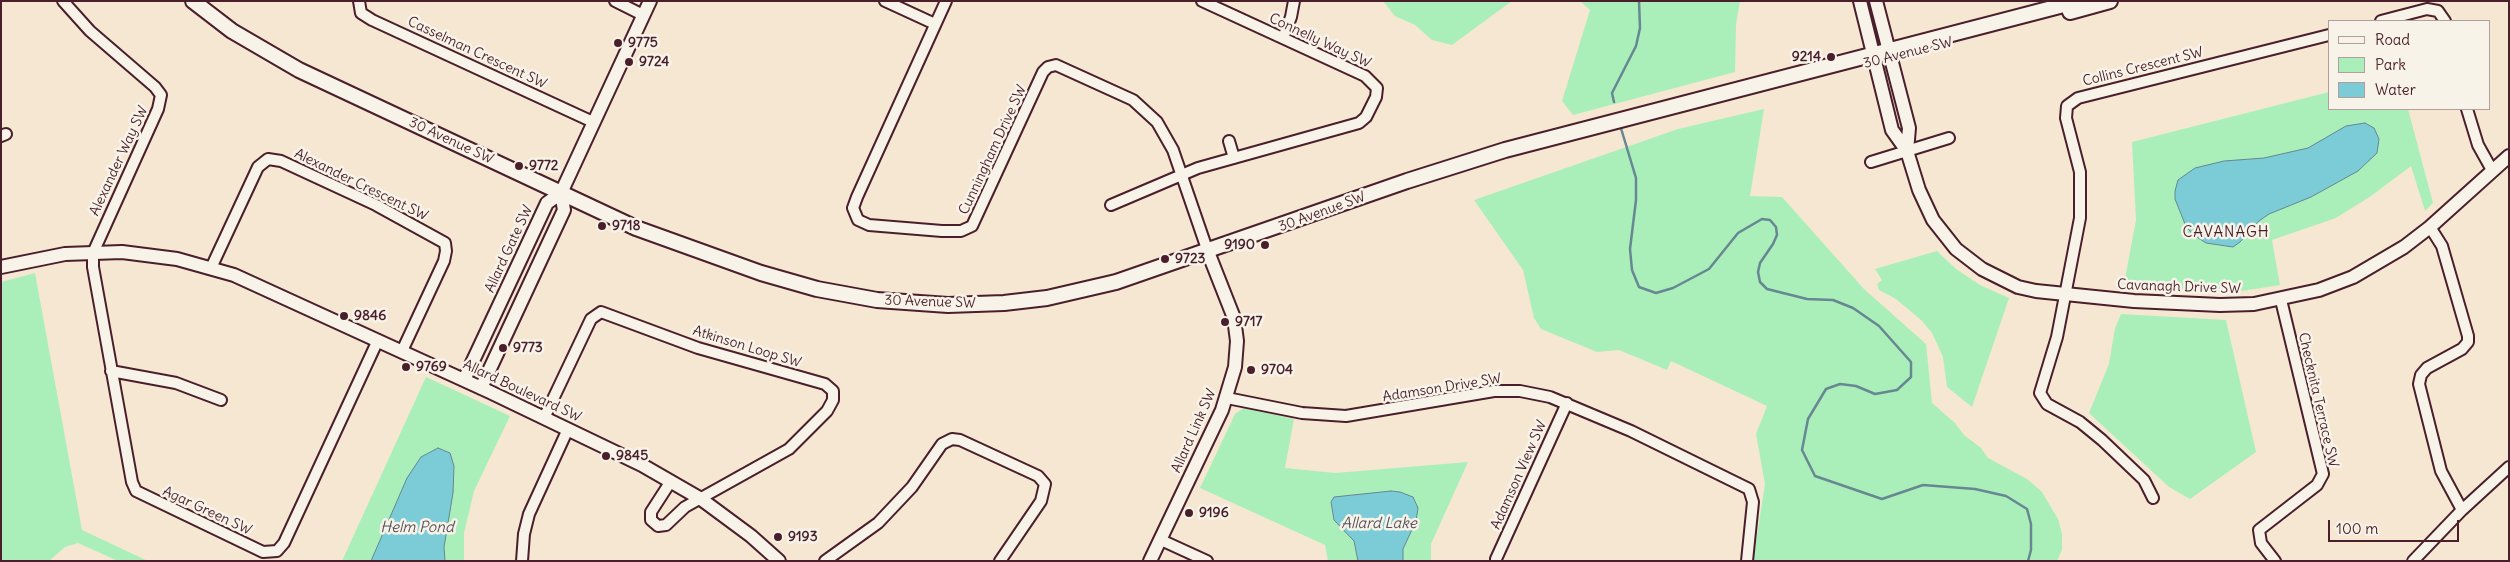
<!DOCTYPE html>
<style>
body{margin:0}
#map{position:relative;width:2510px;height:562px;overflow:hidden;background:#f6e7d3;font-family:Delius,sans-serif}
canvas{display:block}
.frame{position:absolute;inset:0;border:2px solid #4a1f2b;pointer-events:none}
.legend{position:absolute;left:2328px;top:20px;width:162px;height:90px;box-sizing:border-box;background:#f7f3e8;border:1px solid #b29e9c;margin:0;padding:6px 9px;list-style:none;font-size:15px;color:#4a1f2b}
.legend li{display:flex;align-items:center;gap:10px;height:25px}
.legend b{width:25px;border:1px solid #b29e9c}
.scale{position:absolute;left:2328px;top:520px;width:131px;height:22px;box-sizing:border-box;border:2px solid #4a1f2b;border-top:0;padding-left:6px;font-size:15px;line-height:18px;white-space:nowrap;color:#4a1f2b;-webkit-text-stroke:4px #f7f3e8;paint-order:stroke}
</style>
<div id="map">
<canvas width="2510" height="562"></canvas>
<div class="frame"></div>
<ul class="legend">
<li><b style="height:6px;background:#f7f3e8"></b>Road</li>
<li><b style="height:14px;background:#aaefba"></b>Park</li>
<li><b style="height:14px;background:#7bccd6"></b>Water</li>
</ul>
<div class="scale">100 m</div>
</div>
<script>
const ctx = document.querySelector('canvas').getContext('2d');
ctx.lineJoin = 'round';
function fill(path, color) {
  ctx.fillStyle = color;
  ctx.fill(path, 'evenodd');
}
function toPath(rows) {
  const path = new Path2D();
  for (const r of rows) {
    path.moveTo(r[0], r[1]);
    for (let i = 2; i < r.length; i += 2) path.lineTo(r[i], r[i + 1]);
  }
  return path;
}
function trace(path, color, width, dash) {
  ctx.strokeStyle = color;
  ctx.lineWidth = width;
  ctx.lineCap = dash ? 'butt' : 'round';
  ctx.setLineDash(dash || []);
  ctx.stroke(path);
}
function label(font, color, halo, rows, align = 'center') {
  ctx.font = font + ' Delius,sans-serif';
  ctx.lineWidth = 5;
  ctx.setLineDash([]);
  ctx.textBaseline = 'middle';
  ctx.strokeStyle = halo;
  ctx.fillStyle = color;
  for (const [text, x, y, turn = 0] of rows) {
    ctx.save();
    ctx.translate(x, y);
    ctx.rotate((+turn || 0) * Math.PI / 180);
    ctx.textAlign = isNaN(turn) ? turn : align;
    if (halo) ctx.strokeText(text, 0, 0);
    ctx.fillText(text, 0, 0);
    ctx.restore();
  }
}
fill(toPath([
 [1383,1,1512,1,1452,45,1432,40,1415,25,1395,16],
 [1580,1,1740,1,1736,25,1735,72,1573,115,1562,101,1590,10],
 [2329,92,2329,109,2408,109,2433,203,2425,211,2411,166,2371,196,2336,218,2272,240,2280,285,2242,291,2200,291,2124,284,2136,220,2132,142],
 [1764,109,1750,196,1782,197,1864,289,1926,344,1932,403,1955,423,1964,435,1981,448,1988,458,2027,479,2042,492,2058,519,2062,534,2062,550,2057,561,1753,561,1765,484,1756,434,1767,406,1671,361,1667,370,1619,350,1597,352,1541,329,1534,318,1523,270,1474,200,1678,129],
 [1937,251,1956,269,1980,285,2009,298,1972,407,1947,387,1943,357,1932,333,1921,320,1896,299,1879,290,1877,284,1882,280,1875,269],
 [35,273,82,530,148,561,118,561,78,543,65,547,49,561,1,561,1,282],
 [2121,314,2226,320,2256,452,2190,499,2169,487,2089,413,2109,364,2115,328],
 [426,377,510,416,474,491,464,533,464,561,342,561],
 [1244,408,1294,419,1285,468,1335,473,1468,462,1431,544,1431,561,1328,561,1325,545,1200,488,1235,414]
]), '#aaefba');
const water = toPath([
 [2365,123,2374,128,2379,139,2377,153,2358,171,2311,197,2269,214,2259,221,2240,242,2233,247,2206,243,2192,234,2185,224,2175,199,2175,191,2178,180,2195,168,2224,161,2264,158,2308,148,2346,126,2365,123],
 [438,448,450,453,454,466,453,493,444,547,445,561,371,561,407,478,421,457,438,448],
 [1391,491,1400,492,1413,497,1418,508,1416,521,1403,549,1403,561,1358,561,1354,541,1334,520,1331,502,1334,497,1391,491]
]);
fill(water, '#7bccd6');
trace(water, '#678792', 1);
trace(toPath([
 [1614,102,1612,93,1636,46,1640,28,1639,1],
 [1620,125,1636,178,1636,200,1630,249,1632,270,1639,287,1656,293,1673,288,1709,269,1738,233,1762,219,1770,220,1776,227,1777,235,1773,244,1760,263,1758,272,1760,282,1767,289,1807,299,1833,300,1853,308,1879,326,1911,362,1911,377,1897,390,1875,394,1856,386,1840,384,1826,389,1808,419,1802,450,1815,476,1882,499,1923,485,1975,489,2006,496,2027,509,2031,524,2031,550,2028,561]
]), '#678792', 2.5);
const minor = toPath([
 [63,1,90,31,155,87,161,95,158,109,93,253,93,267,132,482,136,491,263,552,277,551,284,543,378,340],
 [359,1,361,13,372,20,593,122],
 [615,1,643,15],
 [885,1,935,24],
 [946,1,857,197,853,208,858,220,869,225,942,231,961,231,972,226,1043,72,1048,67,1056,65,1133,100,1157,122,1173,150,1208,252],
 [2381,21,2427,9,2438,11,2445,21],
 [1283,38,1291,17,1294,1],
 [2467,109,2478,145,2492,170],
 [1,136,6,134],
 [1229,141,1234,158],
 [1871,162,1949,138],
 [1111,205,1198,168,1359,123,1366,117,1376,97,1377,88,1365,76,1202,1],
 [2430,227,2442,246,2468,336,2468,342,2462,349,2427,368,2421,375,2419,384,2441,471,2462,510],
 [211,268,258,167,268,159,281,161,376,205,445,243,446,251,444,261,402,351],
 [111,371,176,383,221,400],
 [1227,398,1302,413,1346,416,1494,391,1520,391,1550,397,1631,431,1749,489,1753,502,1747,561],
 [544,418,591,319,601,312,698,348,825,384,833,391,833,400,827,411,789,449,685,507,666,525,658,526,651,520,651,512,671,481],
 [2153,498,2144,480,2102,440,2080,422,2047,404,2040,393,2057,337,2080,218,2080,172,2066,118,2067,106,2078,98,2329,35],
 [1161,540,1207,561],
 [1496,559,1567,403],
 [522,561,524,534,529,514,568,429],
 [825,561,878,523,912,487,942,444,952,439,960,440,1038,476,1045,484,1041,501,1000,561],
 [2275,561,2261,543,2259,530,2317,485,2323,474,2281,300],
 [2413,561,2462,510,2509,467]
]);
const tertiary = toPath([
 [1860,1,1892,130,1907,151],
 [1876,1,1909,128,1907,151,1919,190,1933,220,1956,249,1982,269,2018,287,2036,291,2134,301,2220,305,2254,304,2319,290,2353,277,2404,247,2430,227,2509,156],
 [561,193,650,1],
 [1,267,65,254,122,252,177,259,234,275,490,392,642,465,701,499,751,536,779,561],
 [464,380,547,203,561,193],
 [481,388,564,210,561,193],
 [1150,561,1222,410,1235,367,1237,341,1234,318,1208,252]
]);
const secondary = toPath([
 [193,1,232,31,299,70,636,228,761,273,817,289,877,300,948,305,1004,303,1047,298,1116,282,1407,181,1505,150,2079,1],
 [2070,12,2110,1]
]);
trace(minor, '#4a1f2b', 14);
trace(tertiary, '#4a1f2b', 16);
trace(secondary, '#4a1f2b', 18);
trace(minor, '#f7f3e8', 10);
trace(tertiary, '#f7f3e8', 12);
trace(secondary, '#f7f3e8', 14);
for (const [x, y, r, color] of [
 [618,43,5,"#4a1f2b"],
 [1831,57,5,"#4a1f2b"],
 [629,62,5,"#4a1f2b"],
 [519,166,5,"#4a1f2b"],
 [602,226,5,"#4a1f2b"],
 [1265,245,5,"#4a1f2b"],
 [1165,259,5,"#4a1f2b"],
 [344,316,5,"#4a1f2b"],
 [1225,322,5,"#4a1f2b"],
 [503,348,5,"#4a1f2b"],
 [406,367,5,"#4a1f2b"],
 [1251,370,5,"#4a1f2b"],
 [606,456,5,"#4a1f2b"],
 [1189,513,5,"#4a1f2b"],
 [778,537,5,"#4a1f2b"]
]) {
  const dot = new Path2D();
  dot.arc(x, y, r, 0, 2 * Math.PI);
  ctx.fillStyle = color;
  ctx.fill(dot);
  trace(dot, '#f7f3e8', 2);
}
label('14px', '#4a1f2b', '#f7f3e8', [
 ["Connelly Way SW",1320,41,25],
 ["Casselman Crescent SW",477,53,25],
 ["30 Avenue SW",1908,53,-14],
 ["Collins Crescent SW",2143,67,-14],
 ["30 Avenue SW",451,141,25],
 ["Cunningham Drive SW",993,150,-65],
 ["Alexander Way SW",119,161,-65],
 ["Alexander Crescent SW",361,185,26],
 ["30 Avenue SW",1322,212,-20],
 ["Allard Gate SW",509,249,-65],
 ["Cavanagh Drive SW",2179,287,2],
 ["30 Avenue SW",930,302,2],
 ["Atkinson Loop SW",747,347,17],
 ["Adamson Drive SW",1442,388,-9],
 ["Allard Boulevard SW",522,391,25],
 ["Checknita Terrace SW",2318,400,77],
 ["Allard Link SW",1194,431,-66],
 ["Adamson View SW",1519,475,-66],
 ["Agar Green SW",207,511,25]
]);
label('bold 14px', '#4a1f2b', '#f7f3e8', [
 ["9775",628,43],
 ["9214",1821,57,"right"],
 ["9724",639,62],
 ["9772",529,166],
 ["9718",612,226],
 ["9190",1255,245,"right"],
 ["9723",1175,259],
 ["9846",354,316],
 ["9717",1235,322],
 ["9773",513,348],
 ["9769",416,367],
 ["9704",1261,370],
 ["9845",616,456],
 ["9196",1199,513],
 ["9193",788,537]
], 'left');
ctx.letterSpacing = '1px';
label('15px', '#4a1f2b', '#f7f3e8', [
 ["CAVANAGH",2226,233]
]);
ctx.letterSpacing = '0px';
label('italic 15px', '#59535e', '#f7f3e8', [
 ["Allard Lake",1379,524],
 ["Helm Pond",417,528]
]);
</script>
